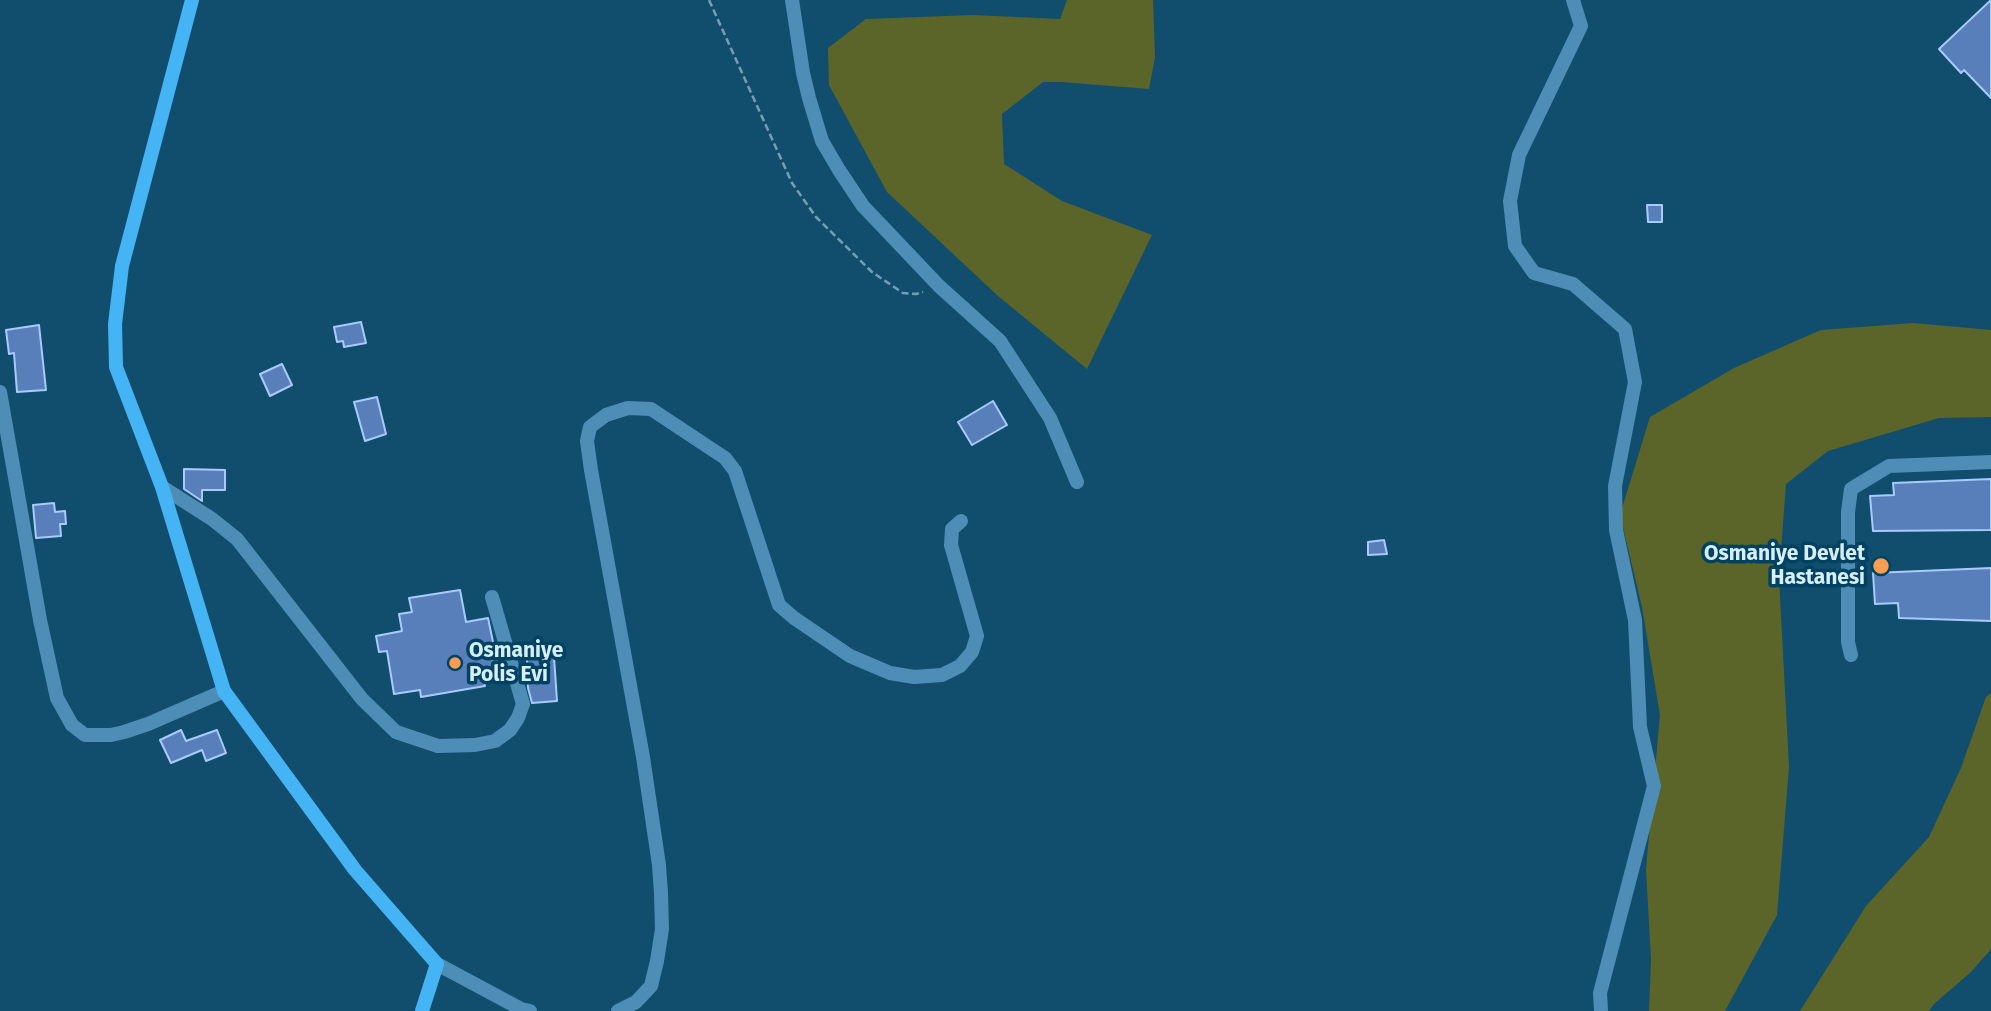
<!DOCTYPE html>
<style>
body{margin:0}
canvas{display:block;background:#114d6d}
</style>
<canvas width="1991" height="1011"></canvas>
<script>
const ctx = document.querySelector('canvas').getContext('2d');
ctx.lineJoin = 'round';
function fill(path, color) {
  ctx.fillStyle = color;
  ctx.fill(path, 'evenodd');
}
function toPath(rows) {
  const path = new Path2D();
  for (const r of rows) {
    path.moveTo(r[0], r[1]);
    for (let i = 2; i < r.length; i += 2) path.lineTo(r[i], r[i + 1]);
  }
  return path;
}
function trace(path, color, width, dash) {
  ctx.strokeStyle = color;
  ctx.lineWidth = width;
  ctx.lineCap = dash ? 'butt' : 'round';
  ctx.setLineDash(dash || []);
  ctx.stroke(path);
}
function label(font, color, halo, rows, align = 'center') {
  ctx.font = font + ' "Fira Sans",sans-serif';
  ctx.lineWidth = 7;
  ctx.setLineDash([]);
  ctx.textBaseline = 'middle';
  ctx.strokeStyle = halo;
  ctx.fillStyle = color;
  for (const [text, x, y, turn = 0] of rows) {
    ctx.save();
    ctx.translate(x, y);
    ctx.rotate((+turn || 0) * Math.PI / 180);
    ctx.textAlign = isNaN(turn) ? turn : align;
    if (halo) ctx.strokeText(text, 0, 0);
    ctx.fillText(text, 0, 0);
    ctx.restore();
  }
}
fill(toPath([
 [1067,0,1153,0,1155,57,1149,89,1062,82,1043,82,1002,114,1004,164,1062,201,1152,235,1087,369,998,296,887,192,829,85,828,48,866,19,973,15,1060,19],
 [1913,323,1991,330,1991,417,1939,418,1828,451,1786,484,1779,578,1789,767,1777,915,1725,1011,1649,1011,1651,959,1646,869,1660,715,1642,607,1620,515,1650,417,1734,368,1821,330],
 [1991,693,1991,949,1971,972,1934,1004,1929,1011,1800,1011,1866,906,1929,837,1961,768,1986,697]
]), '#5b6529');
const building = toPath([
 [1991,0,1991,98,1964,70,1961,73,1939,49,1991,0],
 [1647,205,1662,205,1662,222,1648,222,1647,205],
 [361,322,366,343,344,347,343,341,337,342,334,327,361,322],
 [39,325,46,390,17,392,14,353,9,354,6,330,39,325],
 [282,364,292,385,270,396,260,374,282,364],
 [377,397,386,434,365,441,354,402,377,397],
 [993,401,1007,425,972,445,958,422,993,401],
 [184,469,225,470,225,490,202,490,202,501,184,489,184,469],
 [1991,479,1991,530,1873,531,1870,496,1894,495,1893,483,1991,479],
 [54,503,55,512,65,511,66,524,60,524,61,536,36,538,33,505,54,503],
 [1384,540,1387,554,1368,555,1368,542,1384,540],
 [1991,568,1991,621,1899,618,1898,603,1875,604,1873,573,1991,568],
 [460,590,466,622,488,618,498,666,482,669,485,686,421,697,420,690,394,694,387,651,379,652,376,636,402,631,399,614,412,612,409,598,460,590],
 [554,657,557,701,532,703,528,688,527,659,554,657],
 [181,730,186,741,217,730,226,753,206,761,202,750,171,763,160,740,181,730]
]);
fill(building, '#587fb9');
trace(building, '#a8cafd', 2);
trace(toPath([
 [709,0,792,183,816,217,872,272,903,293,916,294,923,292]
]), '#759eb5', 2.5, [7, 3.5]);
trace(toPath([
 [792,0,803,73,809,98,822,141,839,170,863,206,939,286,1000,341,1050,418,1077,482],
 [1573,0,1581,26,1519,155,1510,201,1515,246,1534,273,1573,284,1625,329,1635,382,1615,486,1616,530,1635,620,1640,727,1654,786,1600,993,1601,1011],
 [0,392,40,620,57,698,72,725,85,735,111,735,124,732,148,724,224,691],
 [162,487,212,519,237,539,362,699,396,732,438,746,475,745,495,741,510,730,518,718,523,704,492,597],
 [1851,655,1848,642,1848,512,1851,489,1889,466,1991,462],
 [437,964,521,1009,530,1011],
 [618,1011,636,1002,651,986,657,961,662,929,661,893,659,865,643,757,591,470,587,441,590,427,606,415,628,408,651,409,725,458,735,471,779,605,794,618,850,656,890,673,914,677,942,675,960,666,972,652,977,636,951,545,952,529,961,521]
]), '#4e8eb6', 14);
trace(toPath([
 [192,0,122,266,115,324,116,367,162,487,224,691,355,870,437,964,422,1011]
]), '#45b4f4', 14);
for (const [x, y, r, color] of [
 [1881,566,9,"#fb9e51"],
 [455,663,7,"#fb9e51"]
]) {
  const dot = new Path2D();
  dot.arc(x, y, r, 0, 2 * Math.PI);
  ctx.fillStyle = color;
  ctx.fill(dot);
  trace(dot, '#004262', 2.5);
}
label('bold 21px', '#d9eefd', '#004262', [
 ["Osmaniye Devlet",1865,554],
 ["Hastanesi",1865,578],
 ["Osmaniye",469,651,"left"],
 ["Polis Evi",469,675,"left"]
], 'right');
</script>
